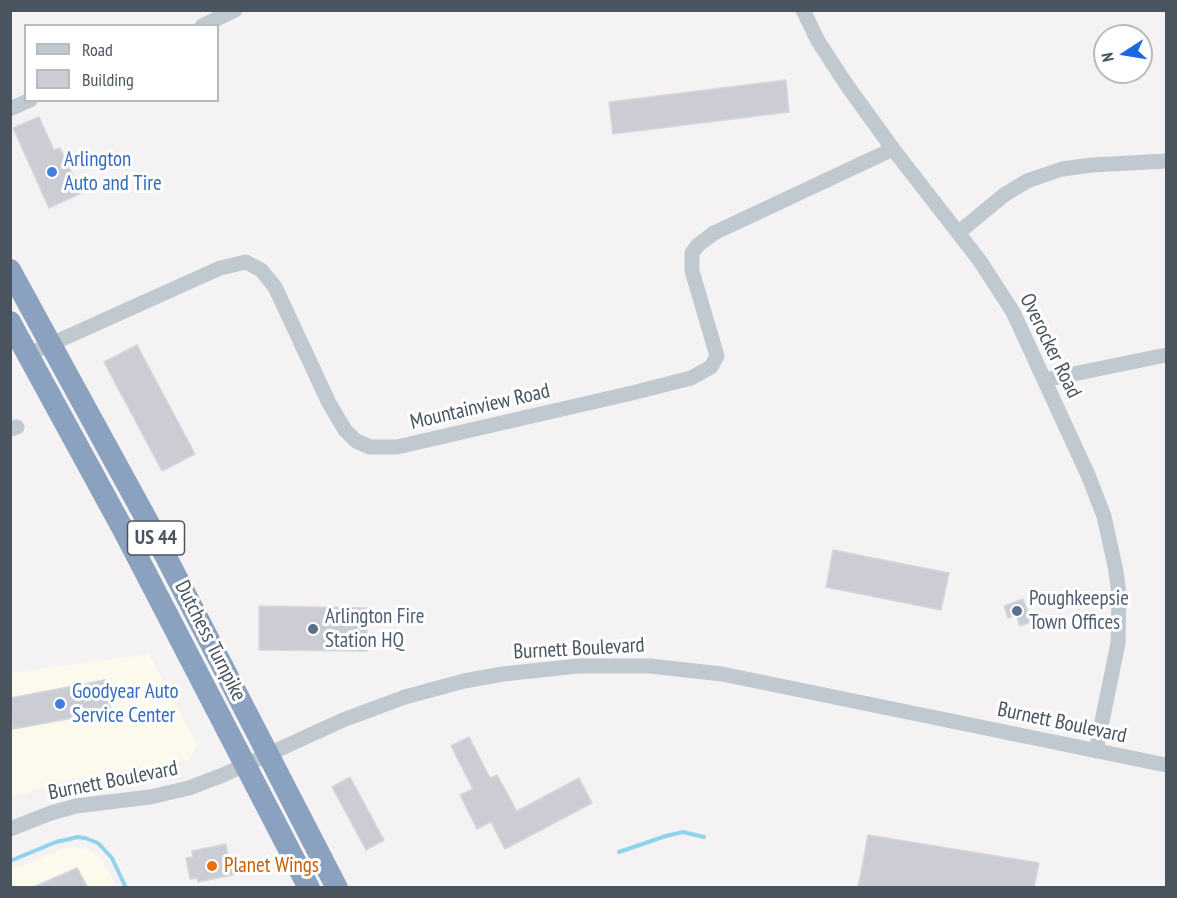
<!DOCTYPE html>
<style>
body{margin:0}
#map{position:relative;width:1177px;height:898px;overflow:hidden;background:#f4f2f2;font-family:"PT Sans Narrow",sans-serif}
canvas{display:block}
.frame{position:absolute;inset:0;border:12px solid #49545f;pointer-events:none}
.legend{position:absolute;left:24px;top:24px;width:195px;height:78px;box-sizing:border-box;background:#fff;border:2px solid #b6bbbf;margin:0;padding:8px 10px;list-style:none;font-size:18px;color:#49545f}
.legend li{display:flex;align-items:center;gap:12px;height:30px}
.legend b{width:30px;border:2px solid #b6bbbf}
.north{position:absolute;left:1093px;top:24px;width:60px;height:60px;box-sizing:border-box;background:#fff;border:2px solid #b6bbbf;border-radius:50%;rotate:258deg;font-size:16px;font-weight:700;line-height:24px;text-align:center;color:#49545f}
.north::after{content:'';display:block;margin:auto;width:21px;height:27px;background:#1b67e5;clip-path:polygon(50% 0,100% 100%,50% 72%,0 100%)}
</style>
<div id="map">
<canvas width="1177" height="898"></canvas>
<div class="frame"></div>
<ul class="legend">
<li><b style="height:8px;background:#c0c8d0"></b>Road</li>
<li><b style="height:16px;background:#cccdd4"></b>Building</li>
</ul>
<div class="north">N</div>
</div>
<script>
const ctx = document.querySelector('canvas').getContext('2d');
ctx.lineJoin = 'round';
function fill(path, color) {
  ctx.fillStyle = color;
  ctx.fill(path, 'evenodd');
}
function toPath(rows) {
  const path = new Path2D();
  for (const r of rows) {
    path.moveTo(r[0], r[1]);
    for (let i = 2; i < r.length; i += 2) path.lineTo(r[i], r[i + 1]);
  }
  return path;
}
function trace(path, color, width, dash) {
  ctx.strokeStyle = color;
  ctx.lineWidth = width;
  ctx.lineCap = dash ? 'butt' : 'round';
  ctx.setLineDash(dash || []);
  ctx.stroke(path);
}
function label(font, color, halo, rows, align = 'center') {
  ctx.font = font + ' "PT Sans Narrow",sans-serif';
  ctx.lineWidth = 6;
  ctx.setLineDash([]);
  ctx.textBaseline = 'middle';
  ctx.strokeStyle = halo;
  ctx.fillStyle = color;
  for (const [text, x, y, turn = 0] of rows) {
    ctx.save();
    ctx.translate(x, y);
    ctx.rotate((+turn || 0) * Math.PI / 180);
    ctx.textAlign = isNaN(turn) ? turn : align;
    if (halo) ctx.strokeText(text, 0, 0);
    ctx.fillText(text, 0, 0);
    ctx.restore();
  }
}
fill(toPath([
 [149,654,197,745,189,760,67,780,11,798,10,673],
 [66,847,89,849,103,861,117,887,11,888,11,870]
]), '#fcf9ed');
trace(toPath([
 [619,852,666,836,683,832,704,837],
 [10,861,56,842,78,837,85,838,98,843,112,858,126,888]
]), '#8fd3ec', 4);
const building = toPath([
 [786,80,789,112,613,134,609,102,786,80],
 [39,117,54,150,60,148,81,193,49,208,13,128,39,117],
 [137,345,195,454,162,471,104,362,137,345],
 [833,550,949,573,941,610,826,587,833,550],
 [1023,599,1030,617,1028,617,1030,622,1020,626,1016,615,1008,618,1004,606,1023,599],
 [259,606,367,608,367,651,259,650,259,606],
 [105,680,111,711,13,729,10,698,105,680],
 [469,737,490,778,497,775,517,811,579,778,592,803,505,849,491,822,477,829,460,795,473,789,451,746,469,737],
 [350,777,384,840,366,850,332,787,350,777],
 [868,835,1039,863,1034,888,858,888,868,835],
 [226,844,228,857,233,856,237,874,198,882,197,878,190,879,186,858,193,857,192,851,226,844],
 [77,868,88,888,31,888,77,868]
]);
fill(building, '#cccdd4');
trace(building, '#d6d7dd', 1.5);
trace(toPath([
 [803,10,818,41,846,84,893,149,980,261,1013,312,1088,475,1104,516,1116,571,1119,595,1118,643,1096,751],
 [202,26,235,10],
 [10,109,30,100],
 [958,233,1004,195,1027,181,1062,169,1092,165,1166,161],
 [29,354,220,268,246,262,261,270,275,287,329,403,345,430,356,441,370,447,397,447,632,393,691,378,711,367,717,356,692,271,692,253,698,245,714,233,893,149],
 [1044,380,1166,355],
 [10,429,17,427],
 [10,829,51,813,76,806,150,797,189,788,223,775,343,720,405,697,464,681,503,674,578,666,650,666,722,674,1166,765]
]), '#c0c8d0', 15);
trace(toPath([
 [10,270,149,524,337,888],
 [10,322,124,531,309,888]
]), '#8aa1bf', 22);
for (const [x, y, r, color] of [
 [52,172,6,"#3f7fe0"],
 [1017,611,6,"#5c6f8a"],
 [313,629,6,"#5c6f8a"],
 [60,704,6,"#3f7fe0"],
 [212,866,6,"#e8710a"]
]) {
  const dot = new Path2D();
  dot.arc(x, y, r, 0, 2 * Math.PI);
  ctx.fillStyle = color;
  ctx.fill(dot);
  trace(dot, '#fff', 2);
}
for (const [x, y, w] of [
 [156,538,57]
]) {
  const box = new Path2D();
  box.roundRect(x - w / 2, y - 17, w, 34, 4.5);
  ctx.fillStyle = '#fff';
  ctx.fill(box);
  trace(box, '#49545f', 1.5);
}
label('bold 20px', '#49545f', null, [
 ["US 44",156,538]
]);
label('21px', '#366cbe', '#fff', [
 ["Arlington",64,160],
 ["Auto and Tire",64,184],
 ["Goodyear Auto",72,692],
 ["Service Center",72,716]
], 'left');
label('21px', '#49545f', '#fff', [
 ["Overocker Road",1050,346,64],
 ["Mountainview Road",480,407,-13],
 ["Dutchess Turnpike",210,641,63],
 ["Burnett Boulevard",579,649,-3],
 ["Burnett Boulevard",1062,723,12],
 ["Burnett Boulevard",113,781,-11]
]);
label('21px', '#4e5e75', '#fff', [
 ["Poughkeepsie",1029,599],
 ["Town Offices",1029,623],
 ["Arlington Fire",325,617],
 ["Station HQ",325,641]
], 'left');
label('21px', '#c56008', '#fff', [
 ["Planet Wings",224,866]
], 'left');
</script>
